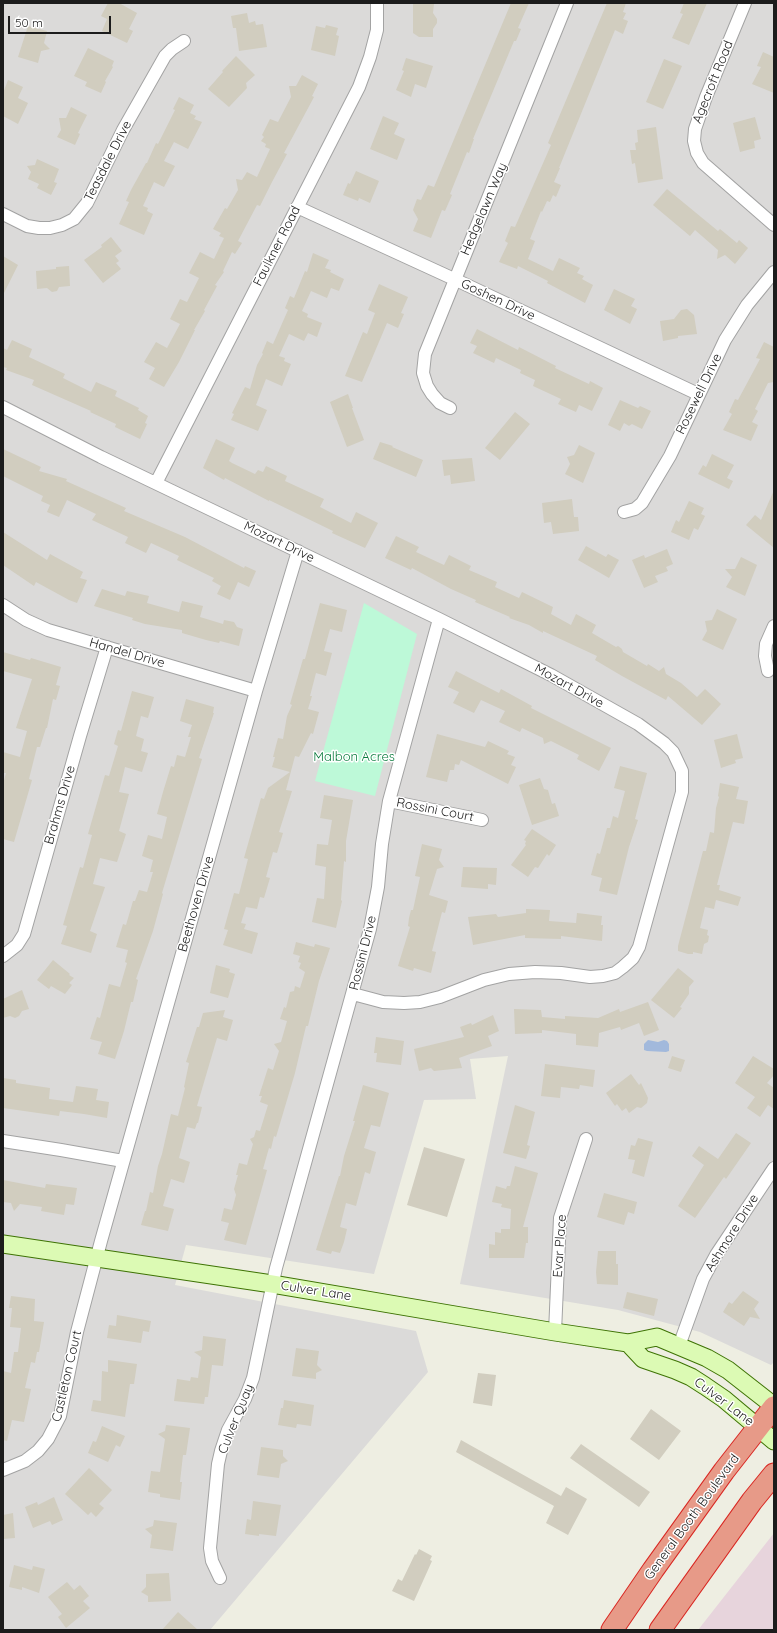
<!DOCTYPE html>
<style>
body{margin:0}
#map{position:relative;width:777px;height:1633px;overflow:hidden;background:#eeeee2;font-family:Quicksand,sans-serif}
canvas{display:block}
.frame{position:absolute;inset:0;border:4px solid #1c1c1c;pointer-events:none}
.scale{position:absolute;left:8px;top:16px;width:103px;height:18px;box-sizing:border-box;border:2px solid #1c1c1c;border-top:0;padding-left:5px;font-size:12px;line-height:14px;white-space:nowrap;color:#1c1c1c;-webkit-text-stroke:3px #fff;paint-order:stroke}
</style>
<div id="map">
<canvas width="777" height="1633"></canvas>
<div class="frame"></div>
<div class="scale">50 m</div>
</div>
<script>
const ctx = document.querySelector('canvas').getContext('2d');
ctx.lineJoin = 'round';
function fill(path, color) {
  ctx.fillStyle = color;
  ctx.fill(path, 'evenodd');
}
function toPath(rows) {
  const path = new Path2D();
  for (const r of rows) {
    path.moveTo(r[0], r[1]);
    for (let i = 2; i < r.length; i += 2) path.lineTo(r[i], r[i + 1]);
  }
  return path;
}
function trace(path, color, width, dash) {
  ctx.strokeStyle = color;
  ctx.lineWidth = width;
  ctx.lineCap = dash ? 'butt' : 'round';
  ctx.setLineDash(dash || []);
  ctx.stroke(path);
}
function label(font, color, halo, rows, align = 'center') {
  ctx.font = font + ' Quicksand,sans-serif';
  ctx.lineWidth = 3;
  ctx.setLineDash([]);
  ctx.textBaseline = 'middle';
  ctx.strokeStyle = halo;
  ctx.fillStyle = color;
  for (const [text, x, y, turn = 0] of rows) {
    ctx.save();
    ctx.translate(x, y);
    ctx.rotate((+turn || 0) * Math.PI / 180);
    ctx.textAlign = isNaN(turn) ? turn : align;
    if (halo) ctx.strokeText(text, 0, 0);
    ctx.fillText(text, 0, 0);
    ctx.restore();
  }
}
fill(toPath([
 [3,3,774,3,774,1362,771,1365,700,1332,618,1310,460,1284,508,1056,470,1059,476,1099,424,1100,374,1274,186,1245,175,1285,416,1331,428,1372,210,1630,3,1630]
]), '#dbdad9');
fill(toPath([
 [774,1533,774,1630,698,1630]
]), '#e7d4dc');
fill(toPath([
 [364,603,417,634,375,796,315,781]
]), '#bdf9d8');
fill(toPath([
 [648,1040,658,1042,664,1040,667,1041,669,1044,669,1051,666,1052,647,1051,644,1050,644,1044]
]), '#a2b9dc');
fill(toPath([
 [108,3,119,3,137,13,129,29,133,31,127,43,102,31,107,19,101,16],
 [511,3,529,3,518,28,521,29,516,41,514,41,473,139,474,139,469,153,467,152,450,194,452,195,445,211,442,210,431,238,413,231,418,219,413,210,417,199,421,200,428,185,434,187],
 [607,3,626,3,623,12,626,13,623,19,628,21,623,34,615,30,559,168,560,168,554,182,561,185,556,197,553,195,550,202,547,201,542,212,541,211,530,239,535,241,528,259,553,271,559,258,580,268,577,273,584,276,582,279,593,285,585,303,547,283,548,281,518,266,517,269,499,262,508,243,505,241,511,226,515,227,551,145,548,143],
 [684,3,707,3,689,45,672,38,683,14,680,13],
 [413,4,434,4,433,13,437,19,437,23,433,29,433,37,419,37,413,33],
 [247,13,249,23,255,21,256,25,263,24,267,47,239,51,236,28,233,28,231,16],
 [326,25,338,28,336,35,339,36,335,56,311,50,316,26,325,28],
 [28,26,47,31,44,43,50,49,41,51,38,63,18,57],
 [88,48,114,61,112,66,113,67,105,81,106,82,101,93,85,86,87,82,74,76],
 [763,52,774,57,774,93,752,84,761,67,757,66],
 [236,56,255,75,246,83,247,88,229,107,208,89,223,72,222,71],
 [406,58,433,66,426,88,415,84,411,97,396,90,404,71,402,70],
 [664,59,682,66,663,109,646,102],
 [302,75,318,84,312,96,314,97,284,153,287,154,272,182,260,206,257,205,238,241,242,243,235,254,232,252,223,271,224,272,215,285,217,286,204,310,205,311,194,330,195,330,179,362,164,387,149,379,155,368,144,362,156,342,167,348,180,324,170,319,180,299,187,302,199,278,189,273,200,252,214,259,224,238,219,236,221,233,213,229,225,208,227,209,238,190,236,179,242,180,247,172,257,177,270,149,265,147,266,144,261,141,264,137,262,135,270,119,278,122,291,97,289,86,296,86],
 [8,80,23,87,18,98,28,103,18,124,3,116,3,93],
 [179,97,194,105,190,113,196,116,194,119,202,122,188,149,174,142,164,161,175,166,164,187,154,182,143,206,148,208,147,211,153,214,144,235,119,224,129,202,126,201,131,190,146,163,147,163,156,143,158,144,175,110,173,109],
 [71,107,87,115,78,133,80,134,75,145,57,137,61,130,59,118,66,118],
 [383,116,399,123,394,134,405,139,397,160,370,149],
 [755,117,761,139,754,141,755,148,740,152,733,123],
 [656,127,663,179,638,183,635,163,632,164,630,150,636,150,635,143,638,142,637,130],
 [37,159,59,169,54,182,57,183,51,195,37,188,39,184,28,179,31,172,27,166,35,165],
 [356,171,379,181,370,203,359,198,358,201,343,195,348,183,350,184],
 [667,189,718,231,720,229,737,243,739,240,748,248,735,264,725,255,717,259,718,250,695,230,690,236,653,205],
 [111,237,122,251,115,256,119,261,116,263,121,269,103,283,84,260,102,247,101,245],
 [313,253,329,260,325,268,331,270,330,272,344,279,339,291,331,288,327,298,311,291,302,311,308,314,307,317,322,323,317,337,308,333,304,341,289,334,279,356,285,358,284,361,291,364,282,386,266,379,256,405,267,410,258,431,231,420,234,414,232,413,245,387,250,389,257,365,263,354,262,353,267,341,273,344,288,310,285,308,290,296,294,298,305,271,307,272],
 [3,256,18,265,3,295],
 [69,266,70,286,59,287,57,291,52,292,47,288,37,289,36,271,56,269,56,267],
 [379,284,408,297,401,313,404,314,398,328,387,323,362,382,345,376,363,332,367,334,375,313,368,310],
 [614,289,635,299,631,306,637,309,630,324,604,310],
 [687,309,694,315,697,334,678,336,678,338,663,341,660,321,674,319,681,310],
 [477,329,518,350,519,347,556,366,555,368,589,384,590,381,603,388,592,411,579,405,576,412,558,404,561,399,533,386,535,380,520,373,521,370,496,358,494,363,473,353,477,346,470,343],
 [12,340,32,349,29,357,65,374,63,378,91,392,96,382,117,391,115,396,139,408,138,410,148,416,145,423,147,424,140,439,115,427,116,424,90,412,91,411,32,385,34,380,6,370,7,368,3,367,3,348,7,350],
 [764,342,774,347,774,382,768,383,755,409,758,411,752,422,758,425,751,441,723,430,732,414,729,412,735,399,738,400,760,359,756,358],
 [348,394,353,408,352,408,364,440,347,447,330,402],
 [620,400,638,408,640,406,651,411,642,429,632,424,629,426,624,423,620,431,608,425],
 [515,412,530,424,500,460,485,448],
 [216,439,235,448,229,461,232,463,255,474,258,470,263,472,266,466,287,476,285,481,324,499,320,507,322,508,351,523,356,512,378,523,365,548,332,533,333,531,269,500,269,501,225,478,224,480,203,468],
 [380,442,393,446,392,447,423,460,416,477,373,459],
 [579,445,595,453,583,483,565,474,570,464,567,457,574,455],
 [3,449,41,467,39,471,67,479,66,481,126,508,124,511,185,537,244,568,245,566,256,571,249,587,238,582,230,600,217,594,221,586,212,581,214,578,177,560,179,556,151,543,146,553,125,543,128,537,92,520,96,514,67,500,59,517,47,512,50,505,41,501,43,496,3,476],
 [712,454,734,465,727,478,733,481,729,489,698,474,703,465,706,467],
 [472,458,475,481,451,484,450,475,444,476,442,460],
 [774,490,774,548,746,525,755,515,761,520],
 [572,499,574,517,578,517,579,531,553,534,551,522,544,523,542,503],
 [689,501,704,508,701,514,705,516,698,530,694,528,689,540,671,532,676,520,679,522],
 [3,532,47,560,50,554,83,572,80,578,87,580,77,603,69,600,36,582,34,586,3,565],
 [396,536,419,547,416,552,444,565,449,555,471,566,469,570,497,582,495,587,519,598,522,592,553,607,551,614,571,625,576,614,596,625,592,633,616,647,618,646,622,649,623,652,647,666,648,664,659,671,664,667,666,674,681,683,697,697,705,689,721,704,702,725,668,696,666,700,622,676,595,660,597,656,543,631,543,633,529,625,509,618,510,617,475,602,476,600,451,589,412,568,411,570,385,558],
 [586,546,606,557,608,554,619,560,609,578,578,560],
 [667,549,673,564,666,567,668,571,655,576,658,582,644,588,632,560,644,555,645,558],
 [741,557,757,565,745,596,726,587,732,577,725,569,735,569],
 [102,589,125,596,127,591,149,596,147,603,179,612,182,601,203,606,200,617,223,624,224,620,234,622,237,627,243,629,239,646,220,641,219,643,206,640,182,633,182,630,145,624,132,620,133,618,94,606],
 [320,603,347,610,342,632,330,629,324,651,332,653,326,676,316,673,310,696,312,696,308,709,319,712,313,734,311,733,299,757,295,756,286,790,292,791,279,832,283,833,277,853,273,852,266,877,270,878,264,898,260,897,257,909,246,907,241,923,246,924,244,929,258,933,252,954,223,945,228,930,224,929,234,893,239,894,248,859,244,858,261,798,264,799,268,788,290,772,272,767,275,757,273,757,278,738,283,739,287,716,292,705,290,704,303,659,305,659],
 [717,609,737,619,723,650,702,640,707,631,705,621,712,620],
 [3,652,30,660,31,658,61,667,56,685,60,686,56,700,53,699,47,728,46,728,40,747,37,747,29,779,32,780,14,842,3,839,3,784,6,773,3,773,3,752,20,757,27,731,16,728,32,679,3,671],
 [456,671,499,693,501,689,532,706,531,708,611,748,599,771,577,759,579,755,551,741,544,744,543,738,522,728,520,732,499,722,505,711,481,700,474,713,453,703,459,692,448,687],
 [132,691,154,697,148,718,141,716,136,736,144,739,141,751,148,753,142,772,125,767,119,792,129,794,119,831,126,834,117,862,100,858,93,884,105,887,90,931,97,934,91,953,61,944,67,926,63,925,80,867,83,868,92,835,88,834,105,775,109,776,118,746,114,744,118,730,121,731],
 [186,699,214,707,213,713,214,713,199,758,202,759,162,893,163,894,153,931,136,979,138,980,133,1002,131,1002,124,1031,115,1059,98,1054,102,1042,90,1039,97,1017,100,1018,109,984,120,987,127,963,125,962,128,950,116,947,123,924,126,925,133,901,135,901,139,890,147,892,153,872,150,872,153,860,142,856,148,835,162,839,167,817,157,814,163,792,171,766,174,767,177,755,185,757,191,737,188,737,192,725,180,721],
 [437,734,485,747,488,741,509,751,507,754,515,757,511,765,516,767,508,784,461,760,459,765,455,764,454,770,450,770,447,782,426,777],
 [737,734,743,758,735,760,736,763,721,768,714,740],
 [620,766,647,773,635,819,638,820,629,847,617,895,599,891,602,878,591,875,597,853,600,854,607,828,610,828,613,816,618,818,625,791,614,788],
 [540,778,544,789,548,790,552,804,555,803,559,816,532,825,519,785],
 [720,783,739,787,736,799,748,801,744,824,733,822,717,885,720,885,719,890,741,897,738,906,716,900,714,909,705,907,700,928,708,930,707,935,709,936,708,942,704,944,702,954,693,952,693,954,688,954,678,951,678,946,703,851,706,851,710,832,714,833,716,808,719,797,718,796],
 [324,795,353,800,346,841,346,862,344,861,341,900,342,901,336,928,312,922,317,898,324,899,326,867,315,865,317,844,328,845,332,820,320,818],
 [532,829,556,845,549,856,547,854,538,868,535,867,528,877,511,865,526,845,525,844,526,841,524,840],
 [422,844,442,849,439,860,444,867,437,869,429,895,448,901,445,913,442,912,432,951,436,952,431,973,414,968,413,971,398,966,410,927,408,926,409,918,411,910,413,910,420,877,415,876],
 [463,867,497,868,496,885,488,884,488,889,461,887],
 [526,909,550,910,549,921,576,923,577,913,602,916,601,925,603,925,602,941,561,936,561,939,525,938,525,935,473,945,468,917,496,914,498,917,526,913],
 [296,942,314,947,315,944,330,948,319,981,308,1026,306,1026,295,1073,276,1137,274,1136,271,1149,269,1148,263,1169,267,1170,246,1245,224,1240,229,1223,221,1221,224,1208,232,1210,236,1195,234,1189,238,1175,236,1175,239,1163,247,1165,253,1144,250,1139,254,1137,256,1130,260,1131,268,1105,260,1102,262,1096,259,1096,268,1068,273,1070,279,1051,274,1044,281,1042,287,1021,280,1019,284,1007,286,1008,290,992,294,991,295,986,300,988,305,972,299,968,301,963,298,962,300,956,293,954],
 [53,960,70,974,69,975,74,978,69,983,72,985,65,994,51,986,49,989,37,980],
 [216,965,230,969,229,972,235,974,228,998,210,993],
 [678,968,694,981,689,987,689,994,680,1007,682,1008,674,1018,651,1000],
 [22,990,29,1009,22,1011,19,1016,15,1018,10,1016,3,1018,3,999],
 [648,1002,659,1030,644,1036,639,1023,621,1030,620,1027,599,1033,598,1047,576,1045,576,1034,542,1030,542,1033,515,1034,514,1009,541,1010,542,1017,565,1019,565,1016,598,1018,619,1009,620,1012],
 [225,1010,223,1017,233,1020,227,1041,217,1038,197,1106,202,1107,198,1123,197,1123,195,1129,187,1127,179,1158,190,1162,184,1183,171,1179,163,1206,174,1209,168,1231,141,1225,145,1211,146,1211,150,1192,153,1193,158,1166,162,1154,171,1114,178,1116,185,1088,184,1087,189,1063,186,1062,197,1027,199,1027,203,1013],
 [493,1015,499,1031,488,1036,492,1046,459,1058,462,1068,434,1071,431,1068,419,1071,414,1049,464,1037,460,1027,471,1023,472,1025],
 [376,1037,404,1041,401,1065,376,1062,377,1053,374,1053],
 [672,1056,685,1060,681,1072,668,1068],
 [753,1056,774,1069,774,1075,767,1083,774,1088,774,1109,768,1105,760,1117,747,1108,755,1097,735,1083],
 [545,1064,595,1070,593,1087,580,1085,579,1089,561,1087,560,1098,541,1096],
 [631,1074,639,1085,641,1083,648,1098,647,1103,641,1108,637,1107,629,1113,626,1108,622,1111,617,1104,615,1106,606,1093],
 [3,1078,16,1080,16,1083,50,1088,49,1099,73,1102,76,1086,98,1089,96,1100,109,1102,107,1118,84,1114,60,1111,59,1116,3,1108],
 [363,1085,389,1093,380,1127,371,1125,364,1148,376,1152,370,1174,365,1172,356,1206,346,1203,340,1227,347,1229,344,1242,340,1253,332,1251,331,1254,316,1250,339,1176,340,1176,344,1156,355,1121,353,1121],
 [515,1105,535,1112,527,1145,530,1146,526,1159,503,1153],
 [736,1133,751,1143,726,1179,724,1177,695,1218,678,1206,704,1165,692,1156,699,1146,718,1159],
 [638,1138,653,1142,644,1177,632,1173,635,1160,628,1159,631,1145,635,1146],
 [424,1147,465,1159,447,1217,407,1205],
 [515,1166,538,1173,523,1227,528,1227,528,1243,526,1243,524,1258,489,1258,489,1244,495,1245,495,1232,501,1233,501,1229,510,1229,511,1209,501,1207,502,1204,492,1202,496,1186,506,1189,507,1186,510,1186],
 [3,1180,45,1188,46,1184,77,1188,74,1205,66,1204,64,1215,41,1211,42,1207,20,1204,14,1211,11,1203,3,1202],
 [604,1193,637,1202,634,1214,628,1212,624,1225,597,1217],
 [598,1251,616,1251,616,1264,618,1264,618,1285,597,1284,596,1272],
 [743,1291,759,1302,754,1309,760,1319,750,1317,744,1326,723,1312,729,1302,732,1304],
 [627,1292,658,1299,654,1316,623,1308],
 [11,1296,35,1299,34,1321,44,1322,39,1352,37,1352,35,1363,31,1362,25,1388,31,1389,24,1422,12,1420,7,1441,3,1440,3,1371,11,1373,14,1352,18,1352,21,1328,10,1327,12,1308,9,1308],
 [117,1315,151,1321,149,1332,143,1331,141,1343,107,1338,109,1325,116,1326],
 [203,1336,226,1339,223,1366,212,1365,208,1397,205,1397,204,1404,174,1401,177,1379,190,1381,191,1377,198,1378,201,1357,194,1352,202,1350],
 [296,1348,319,1351,317,1365,322,1370,316,1373,316,1379,292,1376],
 [108,1360,137,1364,134,1384,130,1384,125,1417,91,1411,93,1400,101,1401,102,1371,108,1372],
 [478,1373,496,1375,492,1406,473,1403],
 [284,1400,314,1405,311,1426,297,1424,296,1428,278,1425,281,1408,283,1408],
 [651,1409,681,1431,659,1460,630,1439],
 [166,1425,190,1428,186,1455,183,1455,180,1482,182,1482,180,1500,160,1497,160,1494,148,1492,151,1471,160,1472,165,1439,158,1434,165,1431],
 [102,1426,125,1436,120,1447,116,1445,108,1462,88,1453,93,1441,96,1442],
 [461,1440,561,1496,566,1487,587,1499,568,1535,546,1523,554,1506,456,1452],
 [581,1444,650,1492,639,1507,570,1458],
 [261,1447,283,1450,283,1456,288,1461,281,1464,279,1478,257,1475],
 [89,1468,112,1490,99,1504,104,1508,96,1517,91,1512,88,1515,65,1494],
 [54,1497,63,1520,52,1525,50,1521,33,1528,25,1507,37,1502,38,1505],
 [253,1501,281,1505,276,1536,259,1534,259,1536,245,1534,247,1519,251,1520],
 [13,1513,15,1538,3,1539,3,1515],
 [154,1520,177,1523,173,1551,150,1548,152,1535,145,1529,153,1526],
 [419,1549,432,1556,430,1560,432,1561,414,1601,392,1591,398,1579,402,1581,415,1554,416,1555],
 [14,1565,32,1570,33,1566,45,1569,39,1593,22,1587,22,1590,9,1587],
 [169,1573,171,1601,148,1602,148,1596,141,1592,146,1587,146,1574],
 [67,1582,74,1590,80,1585,89,1596,83,1601,90,1608,66,1628,58,1617,62,1614,48,1597],
 [178,1612,198,1630,162,1630]
]), '#d1cdbf');
const street = toPath([
 [745,3,706,97,695,129,694,141,697,153,703,163,774,225],
 [297,207,454,279,698,394],
 [3,214,27,226,39,228,50,228,62,225,74,219,87,203,123,130,165,56,172,49,184,41],
 [3,407,101,457,439,619,551,675,638,724,664,743,673,752,682,771,682,792,639,947,633,958,623,967,615,973,603,976,590,977,561,973,535,972,509,974,484,980,440,997,420,1002,404,1003,383,1002,353,994],
 [450,408,440,403,432,394,427,386,423,373,425,354,567,3],
 [156,483,359,87,370,57,377,30,377,3],
 [624,512,635,509,642,503,670,456,725,340,747,305,774,272],
 [3,605,26,620,48,630,256,691],
 [768,671,765,656,766,644,774,626],
 [389,801,482,820],
 [3,956,17,945,24,934,80,736,107,647],
 [3,1141,61,1150,123,1161],
 [555,1332,560,1218,586,1139],
 [679,1346,703,1279,716,1255,774,1168],
 [3,1470,25,1461,38,1451,48,1439,60,1416,77,1332,101,1241,256,691,298,551],
 [220,1578,212,1561,210,1548,218,1464,221,1451,228,1430,245,1399,253,1378,276,1268,370,929,378,887,382,844,389,801,439,619]
]);
const secondary = toPath([
 [3,1244,272,1284,555,1332,628,1343,657,1337,707,1358,728,1370,774,1406],
 [628,1343,643,1359,675,1370,691,1377,705,1386,724,1399,774,1441]
]);
const highway = toPath([
 [612,1630,653,1570,724,1471,774,1407],
 [660,1630,752,1501,774,1474]
]);
trace(street, '#a3a3a3', 14);
trace(secondary, '#3e7304', 19);
trace(highway, '#d92722', 23);
trace(street, '#fff', 12);
trace(secondary, '#dcfab4', 17);
trace(highway, '#e79a88', 21);
label('13px', '#1c1c1c', '#fff', [
 ["Agecroft Road",713,82,-68],
 ["Teasdale Drive",108,161,-63],
 ["Hedgelawn Way",484,209,-67],
 ["Faulkner Road",277,246,-63],
 ["Goshen Drive",498,300,25],
 ["Rosewell Drive",699,394,-64],
 ["Mozart Drive",279,542,26],
 ["Handel Drive",127,653,16],
 ["Mozart Drive",569,686,29],
 ["Brahms Drive",60,805,-74],
 ["Rossini Court",435,810,11],
 ["Beethoven Drive",196,904,-74],
 ["Rossini Drive",363,953,-76],
 ["Ashmore Drive",732,1233,-58],
 ["Evar Place",560,1246,-86],
 ["Culver Lane",316,1291,9],
 ["Castleton Court",67,1376,-77],
 ["Culver Lane",724,1402,37],
 ["Culver Quay",236,1419,-68],
 ["General Booth Boulevard",692,1517,-54]
]);
label('13px', '#0a7b3d', '#fff', [
 ["Malbon Acres",354,757]
]);
</script>
